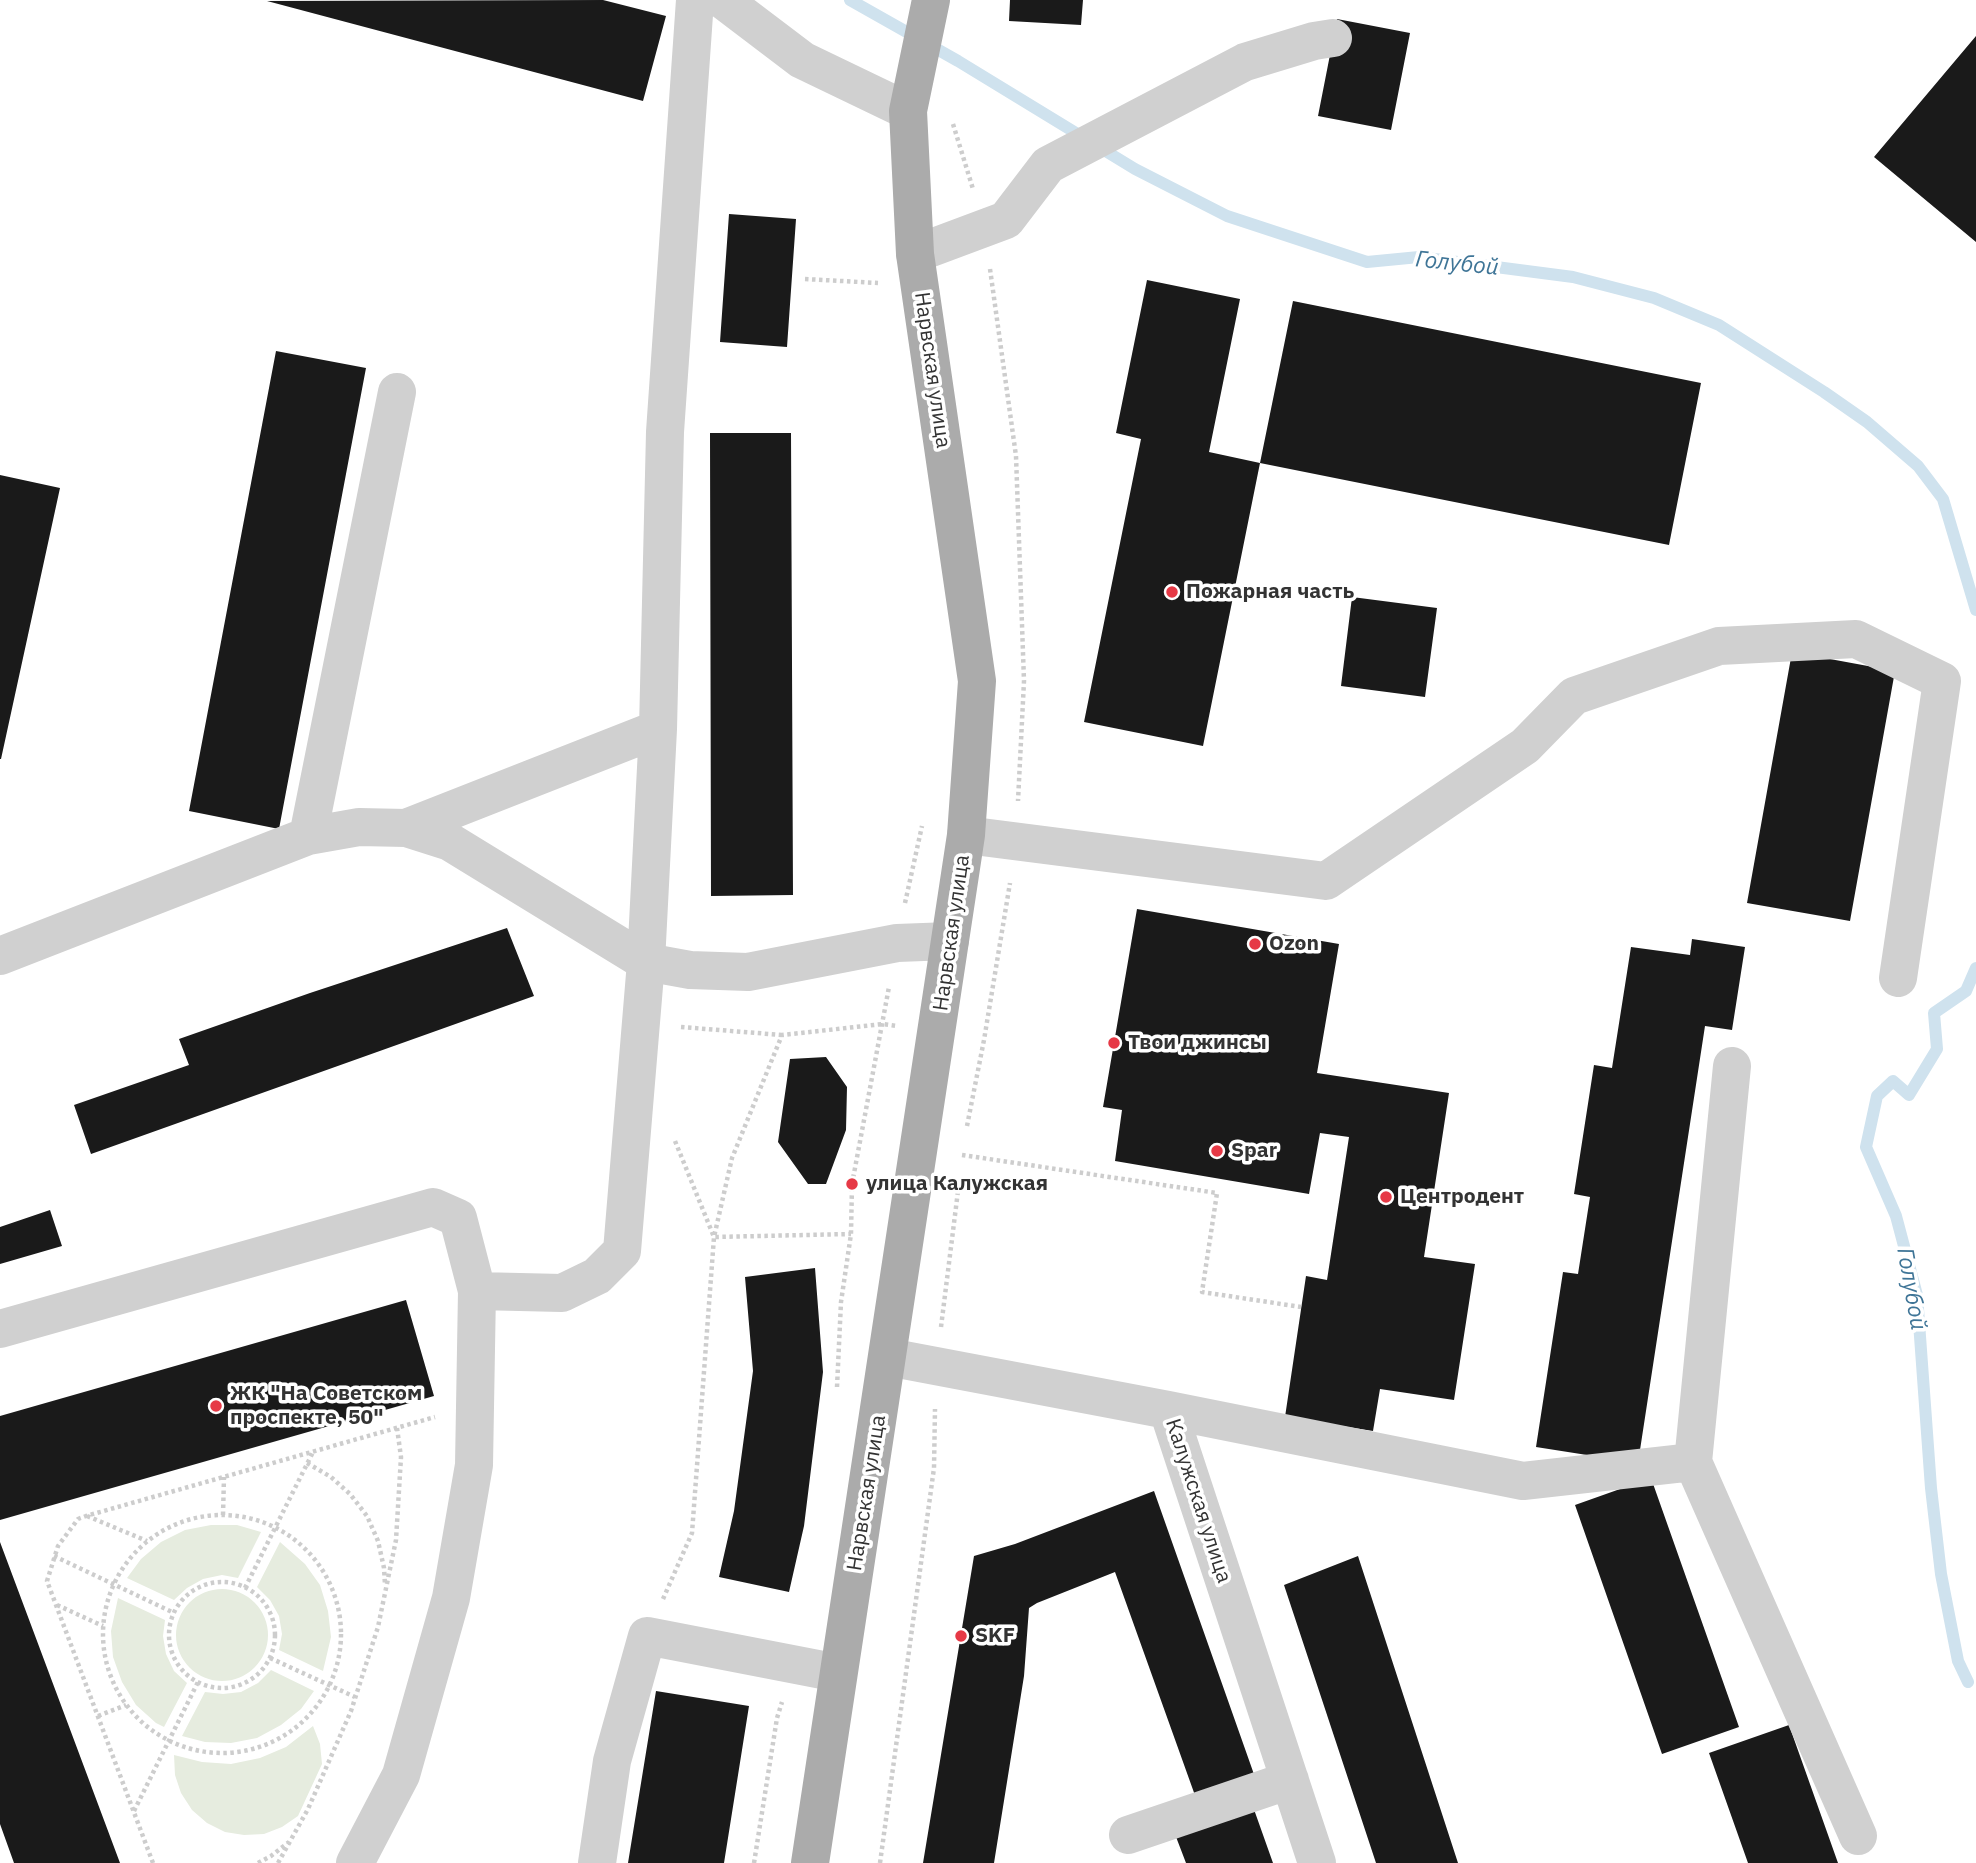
<!DOCTYPE html>
<meta charset="utf-8">
<style>
body{margin:0}
canvas{display:block;background:#fff}
</style>
<canvas width="1976" height="1863"></canvas>
<script>
const ctx = document.querySelector('canvas').getContext('2d');
ctx.lineJoin = 'round';
function fill(path, color) {
  ctx.fillStyle = color;
  ctx.fill(path, 'evenodd');
}
function toPath(rows) {
  const path = new Path2D();
  for (const r of rows) {
    if (r.length === 3) {
      path.moveTo(r[0] + r[2], r[1]);
      path.arc(r[0], r[1], r[2], 0, 2 * Math.PI);
      continue;
    }
    path.moveTo(r[0], r[1]);
    for (let i = 2; i < r.length; i += 2) path.lineTo(r[i], r[i + 1]);
  }
  return path;
}
function trace(path, color, width, dash) {
  ctx.strokeStyle = color;
  ctx.lineWidth = width;
  ctx.lineCap = dash ? 'butt' : 'round';
  ctx.setLineDash(dash || []);
  ctx.stroke(path);
}
function label(font, color, halo, rows, align = 'center') {
  ctx.font = font + ' "IBM Plex Sans",sans-serif';
  ctx.lineWidth = 7;
  ctx.setLineDash([]);
  ctx.textBaseline = 'middle';
  ctx.strokeStyle = halo;
  ctx.fillStyle = color;
  for (const [text, x, y, turn = 0] of rows) {
    ctx.save();
    ctx.translate(x, y);
    ctx.rotate((+turn || 0) * Math.PI / 180);
    ctx.textAlign = isNaN(turn) ? turn : align;
    if (halo) ctx.strokeText(text, 0, 0);
    ctx.fillText(text, 0, 0);
    ctx.restore();
  }
}
fill(toPath([
 [211,1525,237,1525,261,1532,238,1578,222,1575,203,1579,187,1588,174,1600,127,1578,141,1559,161,1542,185,1530],
 [280,1542,305,1564,320,1585,328,1611,331,1637,323,1671,279,1650,282,1634,279,1616,270,1600,257,1587],
 [222,1635,46],
 [118,1598,165,1620,163,1636,166,1654,174,1671,187,1683,164,1727,156,1723,136,1705,122,1682,113,1657,111,1631],
 [271,1670,314,1691,301,1709,281,1725,257,1738,231,1743,205,1742,182,1736,205,1692,223,1694,241,1692,258,1683],
 [313,1726,320,1744,322,1764,298,1816,282,1827,264,1834,244,1835,225,1832,207,1823,192,1810,181,1793,175,1775,174,1755,202,1762,231,1764,260,1758,286,1747]
]), '#e6ecdf');
trace(toPath([
 [850,0,958,61,1135,169,1227,216,1367,262,1419,257,1573,277,1654,298,1719,325,1824,392,1867,422,1918,466,1943,499,1976,610],
 [1968,1682,1958,1661,1941,1574,1931,1488,1917,1295,1896,1216,1866,1147,1877,1096,1893,1081,1909,1095,1937,1049,1934,1013,1966,991,1976,968]
]), '#cfe2ee', 12);
fill(toPath([
 [603,0,666,16,643,101,267,1],
 [1010,0,1083,0,1081,25,1009,21],
 [1337,19,1410,33,1391,130,1318,116],
 [1976,36,1976,242,1874,157],
 [729,214,796,219,787,347,720,342],
 [1147,280,1240,299,1209,452,1260,463,1203,746,1084,722,1141,439,1116,433],
 [1293,301,1701,383,1669,545,1260,463],
 [276,351,366,368,279,829,189,811],
 [710,433,791,433,793,895,711,896],
 [0,475,60,488,1,759,0,759],
 [1352,597,1437,608,1425,697,1341,686],
 [1792,652,1895,671,1850,921,1747,903],
 [1137,909,1339,944,1317,1073,1449,1093,1424,1257,1475,1264,1454,1400,1380,1389,1373,1431,1285,1417,1306,1276,1327,1280,1349,1137,1320,1133,1309,1194,1115,1161,1122,1110,1103,1107],
 [507,928,534,996,91,1154,74,1105,189,1065,179,1039,310,993],
 [1692,939,1745,947,1732,1030,1705,1026,1638,1463,1536,1447,1563,1272,1578,1274,1590,1197,1574,1194,1594,1065,1612,1068,1631,947,1690,955],
 [826,1057,847,1087,846,1130,826,1184,808,1184,778,1142,790,1059],
 [50,1210,62,1246,0,1264,0,1227],
 [815,1268,823,1372,804,1526,789,1592,719,1577,734,1511,753,1371,745,1277],
 [406,1300,434,1396,0,1520,0,1416],
 [1651,1478,1739,1727,1662,1754,1575,1505],
 [1154,1491,1256,1780,1197,1801,1115,1572,1037,1603,1029,1608,1024,1676,994,1863,923,1863,974,1556,1015,1544],
 [0,1542,120,1863,14,1863,0,1824],
 [1358,1556,1458,1863,1376,1863,1284,1585],
 [656,1691,749,1706,724,1863,628,1863],
 [1789,1725,1838,1863,1748,1863,1709,1753],
 [1251,1801,1273,1863,1186,1863,1173,1829]
]), '#1a1a1a');
trace(toPath([
 [953,124,973,189],
 [990,269,1016,456,1024,681,1018,801],
 [805,279,878,283],
 [905,903,922,826],
 [681,1027,782,1035],
 [967,1126,984,1040,1010,883],
 [675,1141,714,1237,851,1234],
 [962,1155,1217,1193,1202,1292,1301,1307],
 [941,1327,959,1183],
 [837,1387,841,1302,851,1234,852,1184,889,987],
 [307,1463,331,1477,350,1494,367,1516,378,1541,384,1568,385,1585],
 [222,1634,119],
 [223,1515,224,1477],
 [87,1516,147,1541],
 [54,1556,174,1613],
 [222,1635,53],
 [245,1588,313,1452],
 [663,1599,692,1533,714,1237,732,1158,782,1035,883,1024,897,1026],
 [57,1605,103,1626],
 [270,1658,355,1697],
 [98,1716,126,1705],
 [134,1811,198,1682],
 [153,1863,47,1581,58,1546,78,1519,86,1516,435,1417],
 [258,1863,271,1856,289,1842],
 [278,1863,308,1809,351,1711,378,1627,396,1540,401,1457,397,1428],
 [754,1863,777,1718,782,1702],
 [880,1863,934,1468,935,1409]
]), '#cdcdcd', 4.5, [3.5, 3.5]);
trace(toPath([
 [723,0,802,60,908,111],
 [915,254,1006,220,1048,165,1245,62,1314,41,1333,38],
 [406,828,658,729],
 [966,835,1326,881,1525,746,1574,696,1719,646,1856,639,1942,681,1898,978],
 [308,836,397,392],
 [0,956,308,836,359,827,406,828,450,842,646,962,690,970,748,972,897,943,950,941],
 [0,1329,433,1207,458,1218,477,1291,562,1293,597,1276,622,1251,646,962,658,729,665,432,695,0],
 [888,1357,1168,1410,1523,1481,1693,1462,1858,1836],
 [1168,1410,1317,1863],
 [1693,1462,1732,1066],
 [1128,1835,1290,1780],
 [355,1863,401,1775,451,1598,474,1465,477,1291],
 [597,1863,612,1761,647,1636,838,1673]
]), '#d0d0d0', 38);
trace(toPath([
 [810,1863,966,835,977,681,915,254,908,111,931,0]
]), '#ababab', 38);
for (const [x, y, r, color] of [
 [1172,592,7,"#e63946"],
 [1255,944,7,"#e63946"],
 [1114,1043,7,"#e63946"],
 [1217,1151,7,"#e63946"],
 [852,1184,7,"#e63946"],
 [1386,1197,7,"#e63946"],
 [216,1406,7,"#e63946"],
 [961,1636,7,"#e63946"]
]) {
  const dot = new Path2D();
  dot.arc(x, y, r, 0, 2 * Math.PI);
  ctx.fillStyle = color;
  ctx.fill(dot);
  trace(dot, '#fff', 2.5);
}
label('21px', '#333', '#fff', [
 ["Нарвская улица",932,370,82],
 ["Нарвская улица",952,933,-82],
 ["Нарвская улица",867,1493,-81],
 ["Калужская улица",1198,1501,72]
]);
label('bold 21px', '#333', '#fff', [
 ["Пожарная часть",1186,592],
 ["Ozon",1269,944],
 ["Твои джинсы",1128,1043],
 ["Spar",1231,1151],
 ["улица Калужская",866,1184],
 ["Центродент",1400,1197],
 ["ЖК \"На Советском",230,1394],
 ["проспекте, 50\"",230,1418],
 ["SKF",975,1636]
], 'left');
label('italic 23px', '#3f7597', '#fff', [
 ["Голубой",1457,264,6],
 ["Голубой",1911,1289,80]
]);
</script>
